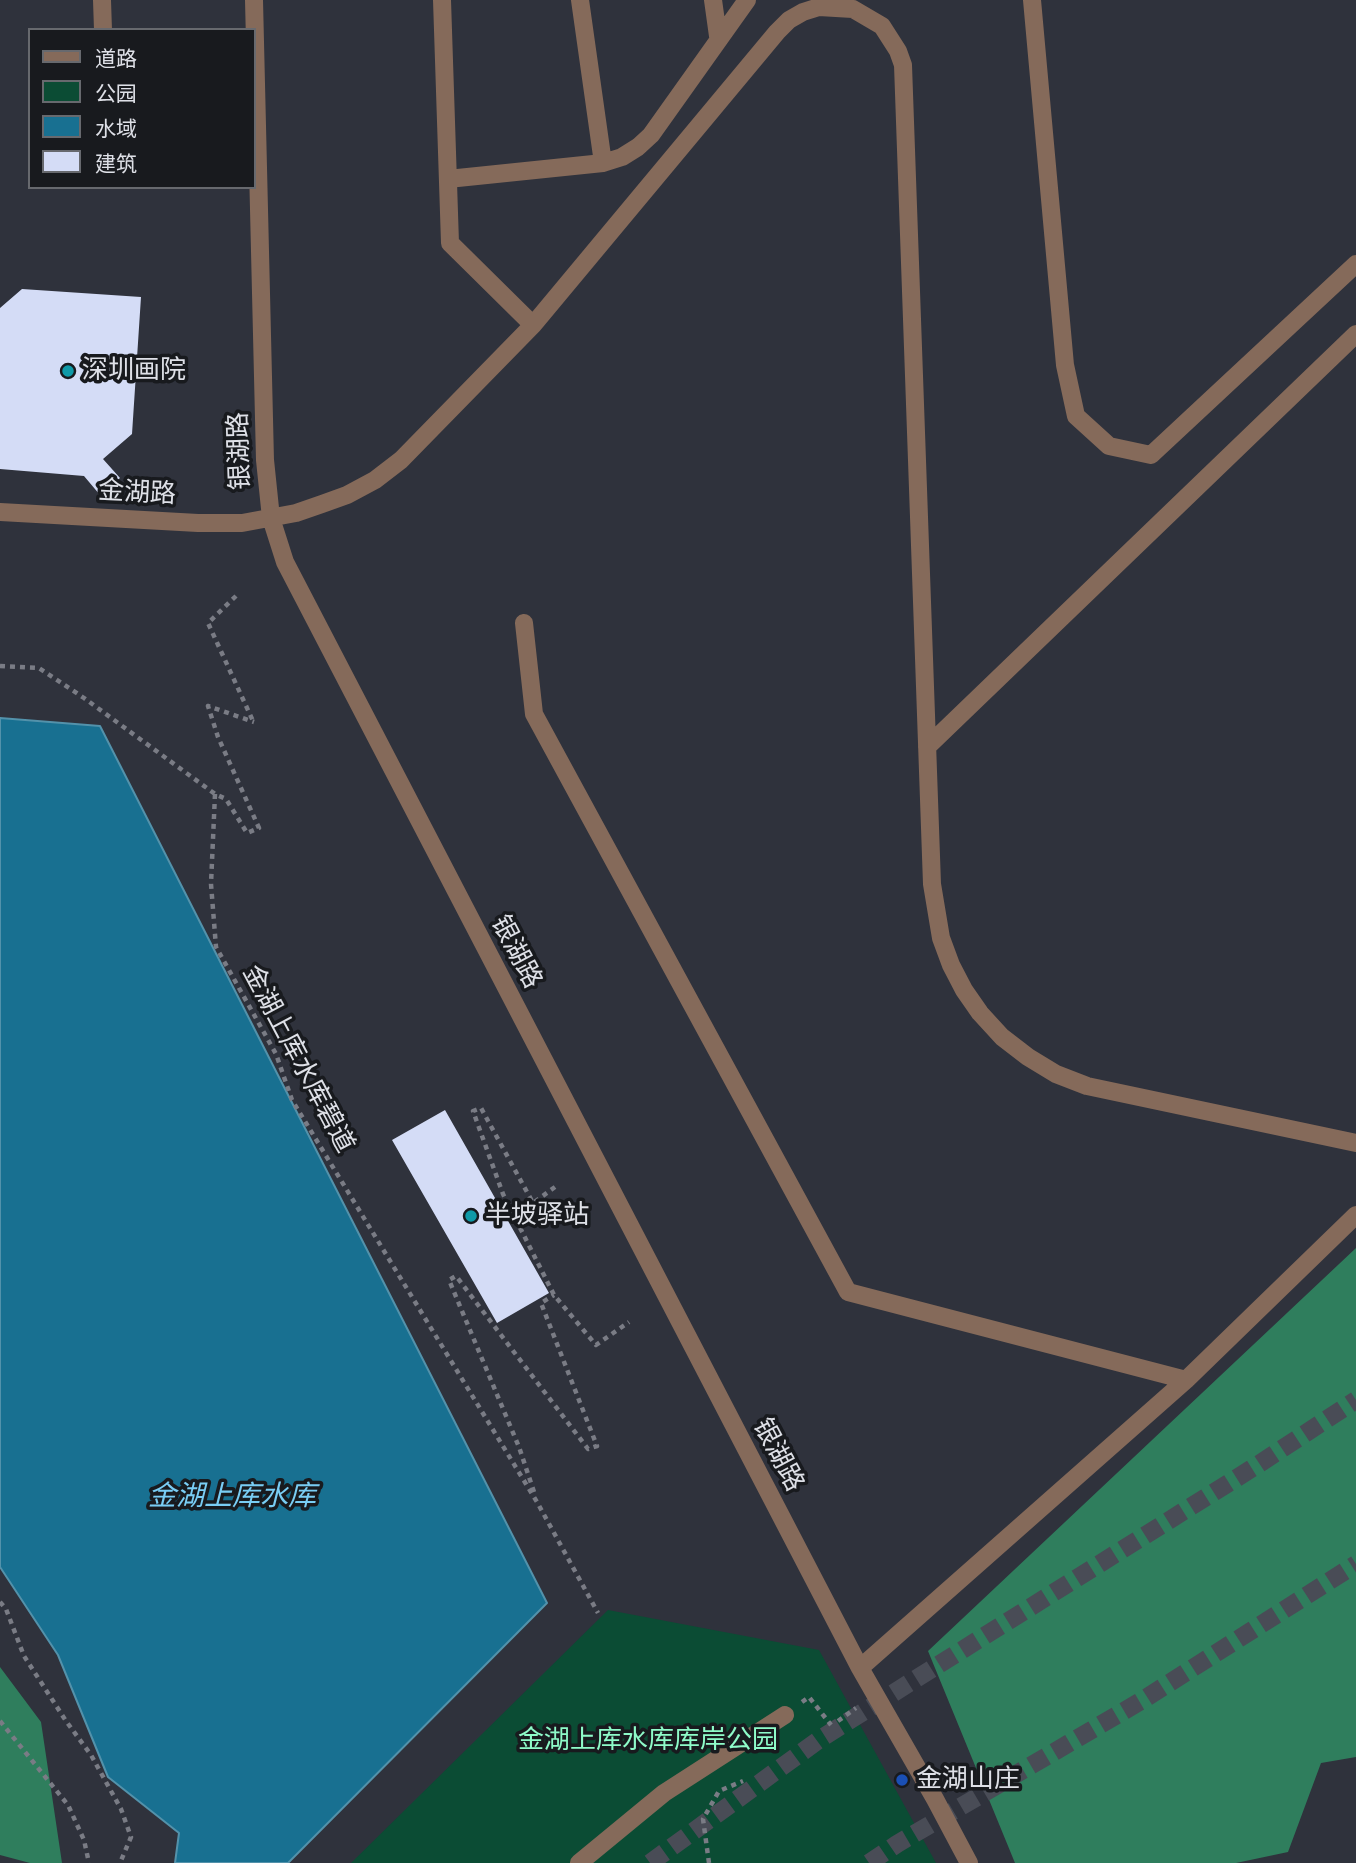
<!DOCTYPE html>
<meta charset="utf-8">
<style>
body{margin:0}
#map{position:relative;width:1356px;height:1863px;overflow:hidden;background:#2f323c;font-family:Karla,"Noto Sans SC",sans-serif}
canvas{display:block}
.legend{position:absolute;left:28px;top:28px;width:228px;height:161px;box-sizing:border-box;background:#181a1e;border:2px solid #67696e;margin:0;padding:9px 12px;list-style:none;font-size:21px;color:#dee0e7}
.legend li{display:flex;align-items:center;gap:14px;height:35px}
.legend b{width:35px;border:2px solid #67696e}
</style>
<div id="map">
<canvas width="1356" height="1863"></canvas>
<ul class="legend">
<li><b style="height:9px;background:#856a5a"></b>道路</li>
<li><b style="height:19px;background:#0b4c34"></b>公园</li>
<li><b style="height:19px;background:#187091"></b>水域</li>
<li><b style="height:19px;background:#d4dcf6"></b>建筑</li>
</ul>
</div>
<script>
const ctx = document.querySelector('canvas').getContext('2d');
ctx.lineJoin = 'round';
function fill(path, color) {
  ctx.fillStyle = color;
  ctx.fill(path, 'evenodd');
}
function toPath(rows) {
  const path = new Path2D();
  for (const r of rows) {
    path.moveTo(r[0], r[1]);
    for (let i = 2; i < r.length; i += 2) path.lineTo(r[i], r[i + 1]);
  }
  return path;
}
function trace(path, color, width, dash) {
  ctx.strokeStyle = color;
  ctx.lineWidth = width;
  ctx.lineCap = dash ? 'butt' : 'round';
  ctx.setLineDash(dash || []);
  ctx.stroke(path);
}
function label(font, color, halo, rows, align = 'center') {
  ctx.font = font + ' Karla,"Noto Sans SC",sans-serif';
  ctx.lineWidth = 7;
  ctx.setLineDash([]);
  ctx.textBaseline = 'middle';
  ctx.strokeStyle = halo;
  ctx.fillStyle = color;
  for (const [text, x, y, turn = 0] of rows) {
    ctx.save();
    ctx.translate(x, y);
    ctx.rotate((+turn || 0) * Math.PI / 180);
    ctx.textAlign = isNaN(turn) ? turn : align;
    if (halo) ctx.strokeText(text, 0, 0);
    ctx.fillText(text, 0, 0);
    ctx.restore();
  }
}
fill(toPath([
 [608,1610,819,1650,936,1863,351,1863]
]), '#0b4c34');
fill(toPath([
 [1356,1248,1356,1757,1321,1763,1288,1852,1236,1863,1015,1863,928,1651],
 [0,1667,41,1722,62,1863,30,1863,0,1855]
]), '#2f7e5d');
const water = toPath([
 [0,718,100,726,547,1603,288,1863,175,1863,179,1833,108,1777,58,1655,0,1567,0,718]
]);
fill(water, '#187091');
trace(water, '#5392ab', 2);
fill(toPath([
 [22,289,141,297,132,434,103,459,120,478,100,495,84,476,0,469,0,308],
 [445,1110,549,1293,497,1323,392,1140]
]), '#d4dcf6');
trace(toPath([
 [650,1863,820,1739,1259,1464,1356,1400],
 [869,1863,897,1844,1141,1701,1356,1564]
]), '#494c56', 18, [18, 9]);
trace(toPath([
 [236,596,208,623,253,721],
 [0,666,39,668,84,698,215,794,226,799,247,833,259,828,218,737,208,706,254,722],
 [215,794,211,884,216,947,276,1054,292,1100,537,1502,598,1613],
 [555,1187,533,1203,481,1108,473,1111,503,1194,554,1295,596,1345,629,1322],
 [534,1492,519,1447,449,1280,456,1276,588,1449,597,1446,541,1303,554,1295],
 [0,1602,6,1609,24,1656,66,1721,91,1755,121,1809,131,1837,120,1863],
 [802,1702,809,1697,831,1725],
 [0,1721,68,1805,84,1840,89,1863],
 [838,1721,856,1708],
 [709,1863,703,1819,719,1791,743,1781]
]), '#7a7c85', 4.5, [5, 5]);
trace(toPath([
 [102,0,103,30],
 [254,0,265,460,271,518,285,562,860,1668,935,1799,969,1863],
 [442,0,450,243,533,325],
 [580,0,603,163],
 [713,0,718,36],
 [1032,0,1065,365,1076,416,1109,446,1151,455,1356,264],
 [448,179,603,163,622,157,638,147,651,135,747,0],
 [0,512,198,523,242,523,296,513,322,504,347,495,375,480,401,460,533,325,777,32,789,20,803,12,819,7,853,9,882,26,898,51,903,65,932,884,941,938,951,965,964,990,980,1013,1002,1037,1028,1057,1056,1074,1087,1086,1356,1143],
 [524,623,534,714,848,1292,1186,1380],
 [927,747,1356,334],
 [860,1668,1186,1380,1356,1215],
 [579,1863,664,1793,785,1715]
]), '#856a5a', 18);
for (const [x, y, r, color] of [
 [68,371,7,"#0f9aa8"],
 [471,1216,7,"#0f9aa8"],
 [902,1780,7,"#1a4fb4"]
]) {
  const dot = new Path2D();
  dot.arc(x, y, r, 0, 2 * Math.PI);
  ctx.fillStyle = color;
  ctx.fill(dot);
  trace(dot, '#181a1e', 2.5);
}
label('26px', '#dee0e7', '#181a1e', [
 ["深圳画院",82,371],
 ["半坡驿站",485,1216],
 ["金湖山庄",916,1780]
], 'left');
label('26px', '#dee0e7', '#181a1e', [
 ["银湖路",240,451,-92],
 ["金湖路",137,493,3],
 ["银湖路",516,952,62],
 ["金湖上库水库碧道",298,1059,62],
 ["银湖路",778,1455,62]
]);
label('26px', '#8efbc9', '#181a1e', [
 ["金湖上库水库库岸公园",648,1741]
]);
label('italic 28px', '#79cdf4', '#181a1e', [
 ["金湖上库水库",232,1497]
]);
</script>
